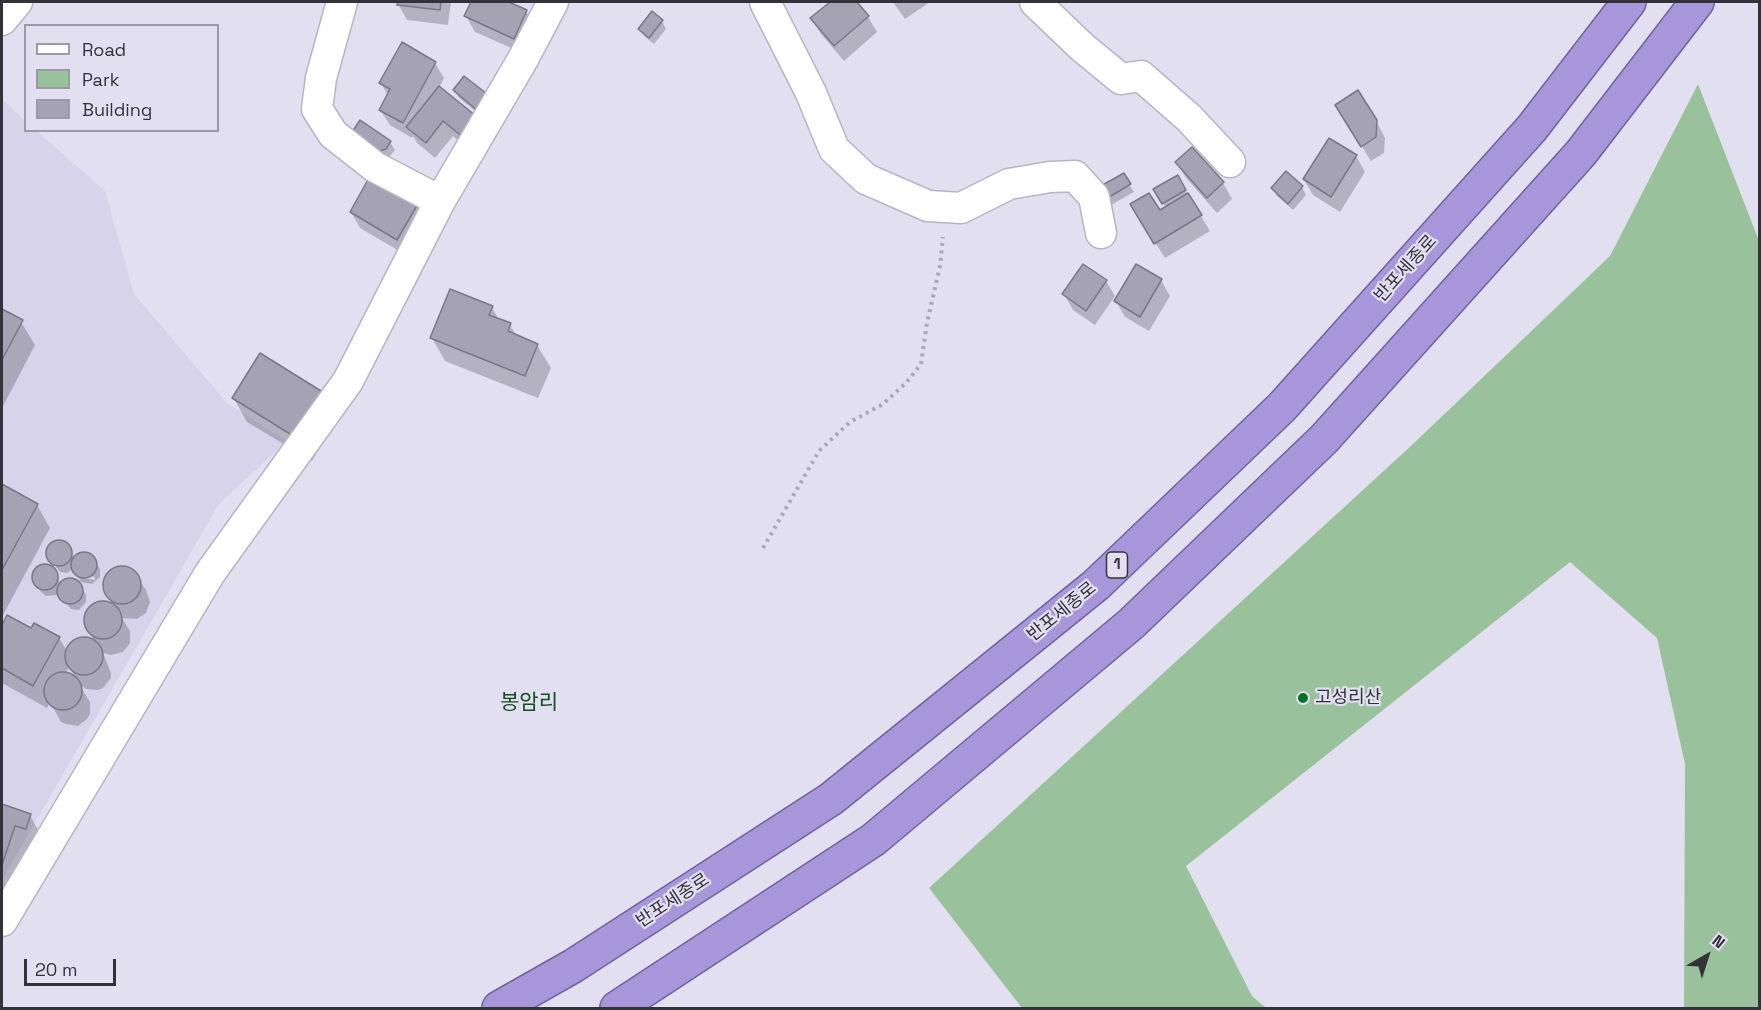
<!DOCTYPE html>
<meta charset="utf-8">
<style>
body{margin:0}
#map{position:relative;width:1761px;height:1010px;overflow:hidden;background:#e2dff0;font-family:"Space Grotesk",sans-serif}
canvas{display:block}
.frame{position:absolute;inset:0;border:3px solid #343239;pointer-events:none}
.legend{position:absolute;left:24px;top:24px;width:195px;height:108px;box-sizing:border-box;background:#e2dff0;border:2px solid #9c9aa7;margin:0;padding:8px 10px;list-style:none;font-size:18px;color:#343239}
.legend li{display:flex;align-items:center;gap:12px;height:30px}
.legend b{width:30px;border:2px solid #9c9aa7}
.north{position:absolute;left:1677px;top:926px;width:60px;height:60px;-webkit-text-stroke:4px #e2dff0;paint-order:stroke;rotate:39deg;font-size:16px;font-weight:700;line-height:24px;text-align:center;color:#343239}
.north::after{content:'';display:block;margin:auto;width:21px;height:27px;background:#343239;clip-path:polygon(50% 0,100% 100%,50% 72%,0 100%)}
.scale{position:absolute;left:24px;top:959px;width:92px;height:27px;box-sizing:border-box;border:3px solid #343239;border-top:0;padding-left:8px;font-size:18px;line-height:21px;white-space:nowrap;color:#343239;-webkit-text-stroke:4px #e2dff0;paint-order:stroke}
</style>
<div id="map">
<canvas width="1761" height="1010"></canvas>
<div class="frame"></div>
<ul class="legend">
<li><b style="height:8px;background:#fff"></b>Road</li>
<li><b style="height:16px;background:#99c19b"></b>Park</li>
<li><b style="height:16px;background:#a5a2b3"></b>Building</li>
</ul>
<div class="north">N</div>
<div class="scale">20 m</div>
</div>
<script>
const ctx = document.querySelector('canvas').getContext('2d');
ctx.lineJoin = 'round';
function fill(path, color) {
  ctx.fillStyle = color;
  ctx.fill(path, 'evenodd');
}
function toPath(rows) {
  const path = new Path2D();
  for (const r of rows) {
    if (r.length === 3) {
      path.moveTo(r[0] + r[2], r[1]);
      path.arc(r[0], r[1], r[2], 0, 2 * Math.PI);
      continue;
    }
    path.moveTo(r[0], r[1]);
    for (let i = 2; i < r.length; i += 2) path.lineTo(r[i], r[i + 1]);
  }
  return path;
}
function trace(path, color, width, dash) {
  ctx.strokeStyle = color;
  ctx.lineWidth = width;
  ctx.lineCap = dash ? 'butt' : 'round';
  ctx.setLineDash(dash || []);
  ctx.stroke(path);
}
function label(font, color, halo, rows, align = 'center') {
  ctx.font = font + ' "Space Grotesk","Noto Sans KR",sans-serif';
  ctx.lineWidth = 4.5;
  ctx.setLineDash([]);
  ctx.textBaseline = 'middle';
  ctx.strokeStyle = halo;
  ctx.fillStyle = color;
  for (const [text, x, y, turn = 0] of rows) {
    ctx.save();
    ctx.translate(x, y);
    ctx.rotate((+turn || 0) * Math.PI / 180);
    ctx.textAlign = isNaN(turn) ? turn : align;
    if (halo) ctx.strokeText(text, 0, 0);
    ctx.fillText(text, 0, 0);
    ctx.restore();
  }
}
fill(toPath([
 [2,99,25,121,26,130,37,131,105,191,134,294,227,403,287,441,219,504,2,880]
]), '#d7d3eb');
fill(toPath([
 [1698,84,1759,241,1759,1008,1684,1008,1685,764,1657,638,1570,562,1186,866,1252,996,1266,1008,1022,1008,929,888,1412,445,1610,256]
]), '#99c19b');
fill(toPath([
 [399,2,451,2,448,25,407,20,398,4],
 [472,2,505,2,526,11,535,27,523,53,475,32,466,16],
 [832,2,855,2,868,17,877,32,844,61,821,34,812,19],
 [893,2,930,2,905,19],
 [652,13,662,21,666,29,654,44,644,36,639,29],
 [435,63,444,78,439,88,474,154,453,136,435,158,417,143,413,136,412,138,390,125,380,110,388,96,381,83],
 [454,90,494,105,484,118,459,98],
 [1346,121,1376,121,1385,138,1384,153,1371,161],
 [360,122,390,142,395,150,390,156,377,161],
 [1192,149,1223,183,1232,199,1217,213,1186,178,1177,163],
 [1356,156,1365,172,1340,212,1313,195,1304,180],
 [1286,173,1302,187,1306,195,1293,210,1277,196,1273,189],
 [1123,175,1134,192,1111,205,1101,188],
 [1177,177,1210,231,1165,258,1141,220,1166,208,1155,189],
 [417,205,426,221,406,255,360,228,351,212],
 [1161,280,1170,296,1149,331,1125,317,1116,301],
 [1106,281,1115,296,1095,325,1073,310,1064,294],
 [492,307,499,320,510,325,517,337,537,345,551,368,538,398,445,361,432,338],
 [2,311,21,322,35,345,2,408],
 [234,399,338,418,312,461,247,422],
 [2,486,37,505,50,528,2,617],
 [54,543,65,544,75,558,79,555,90,555,100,569,100,577,92,584,81,582,78,577,95,580,95,577,76,573,74,568,67,573,60,572,48,555,49,548],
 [48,566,54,570,61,585,65,580,73,580,81,587,86,595,86,602,79,610,71,609,58,592,57,595,46,596,40,591,34,576,41,567],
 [120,567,132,570,146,590,150,602,146,613,137,619,122,618,130,631,130,643,123,652,111,655,103,653,111,673,111,678,103,688,98,690,86,689,79,684,90,702,90,714,87,719,78,726,66,724,61,722,50,702,47,708,2,683,2,629,8,617,32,630,59,638,67,651,71,642,83,638,88,638,95,643,85,624,87,612,96,604,107,603,114,607,104,588,106,576,110,572],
 [69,667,75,676,65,674],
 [2,805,30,816,44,839,39,852,28,848,9,905,2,903]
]), '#0003');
const building = toPath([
 [397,2,441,2,440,10,397,5,397,2],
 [471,2,509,2,527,10,514,39,464,16,471,2],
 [830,2,857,2,869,16,834,46,810,18,830,2],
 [652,11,663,20,649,38,638,29,652,11],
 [402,42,436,62,403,123,379,110,390,89,379,83,402,42],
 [464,76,491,97,479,112,453,90,464,76],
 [439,86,481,120,465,139,443,121,426,143,406,127,439,86],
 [1358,90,1377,120,1376,137,1361,147,1335,105,1358,90],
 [360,120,391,141,386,149,371,154,348,138,360,120],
 [1329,138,1357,155,1331,197,1303,179,1329,138],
 [1192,147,1224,182,1207,198,1175,162,1192,147],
 [1286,171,1303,186,1288,204,1271,188,1286,171],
 [1124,173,1131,184,1106,199,1099,187,1124,173],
 [1178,175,1186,190,1162,204,1153,189,1178,175],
 [370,176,418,204,397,240,350,212,370,176],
 [1149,193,1160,210,1188,193,1202,215,1154,244,1130,204,1149,193],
 [1083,264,1107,280,1086,311,1062,294,1083,264],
 [1136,264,1162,279,1140,317,1114,301,1136,264],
 [450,289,493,306,489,315,511,323,508,331,538,344,525,376,430,338,450,289],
 [2,309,23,320,2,360,2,309],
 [260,353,326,394,298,439,232,398,260,353],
 [2,484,38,504,2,570,2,484],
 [59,553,13],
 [84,565,13],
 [45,577,13],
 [122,585,19],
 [70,591,13],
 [103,620,19],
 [7,615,31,628,34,623,60,637,33,686,2,668,2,625,7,615],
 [84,656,19],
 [63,691,19],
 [2,804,31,814,26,829,15,826,2,865,2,804]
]);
fill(building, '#a5a2b3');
trace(building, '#7a7787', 1.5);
const minor = toPath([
 [342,2,321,78,317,109,333,134,375,167,440,201],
 [765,2,811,93,834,149,866,179,928,206,961,208,1009,184,1050,177,1075,176,1094,197,1101,233],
 [1035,2,1082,47,1121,79,1141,76,1189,118,1230,162],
 [2,20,17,2],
 [2,921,210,573,348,381,440,201,523,59,553,2]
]);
const trunk = toPath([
 [499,1008,573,966,831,799,1096,585,1282,407,1532,128,1629,2],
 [617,1008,873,840,1131,624,1324,439,1581,153,1697,2]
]);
trace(minor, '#b7b4c5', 33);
trace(trunk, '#71629c', 36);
trace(toPath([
 [763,548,819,451,850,422,883,404,906,383,921,364,927,323,940,266,943,237]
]), '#aba8b6', 4, [3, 4.5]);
trace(minor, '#fff', 30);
trace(trunk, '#a896db', 33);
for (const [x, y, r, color] of [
 [1303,698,6,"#077224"]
]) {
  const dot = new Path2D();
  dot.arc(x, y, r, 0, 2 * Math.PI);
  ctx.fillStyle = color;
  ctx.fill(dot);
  trace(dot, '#e2dff0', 2);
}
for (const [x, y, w] of [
 [1117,565,21]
]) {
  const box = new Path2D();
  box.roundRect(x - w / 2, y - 13, w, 26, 4.5);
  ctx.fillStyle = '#e2dff0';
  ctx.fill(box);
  trace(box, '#343239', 1.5);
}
label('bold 16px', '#343239', null, [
 ["1",1117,565]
]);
label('18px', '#343239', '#e2dff0', [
 ["반포세종로",1406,269,-48],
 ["반포세종로",1062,612,-39],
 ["반포세종로",673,901,-33]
]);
label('18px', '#343239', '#e2dff0', [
 ["고성리산",1315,698]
], 'left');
label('21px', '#124e1d', '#e2dff0', [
 ["봉암리",529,703]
]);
</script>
